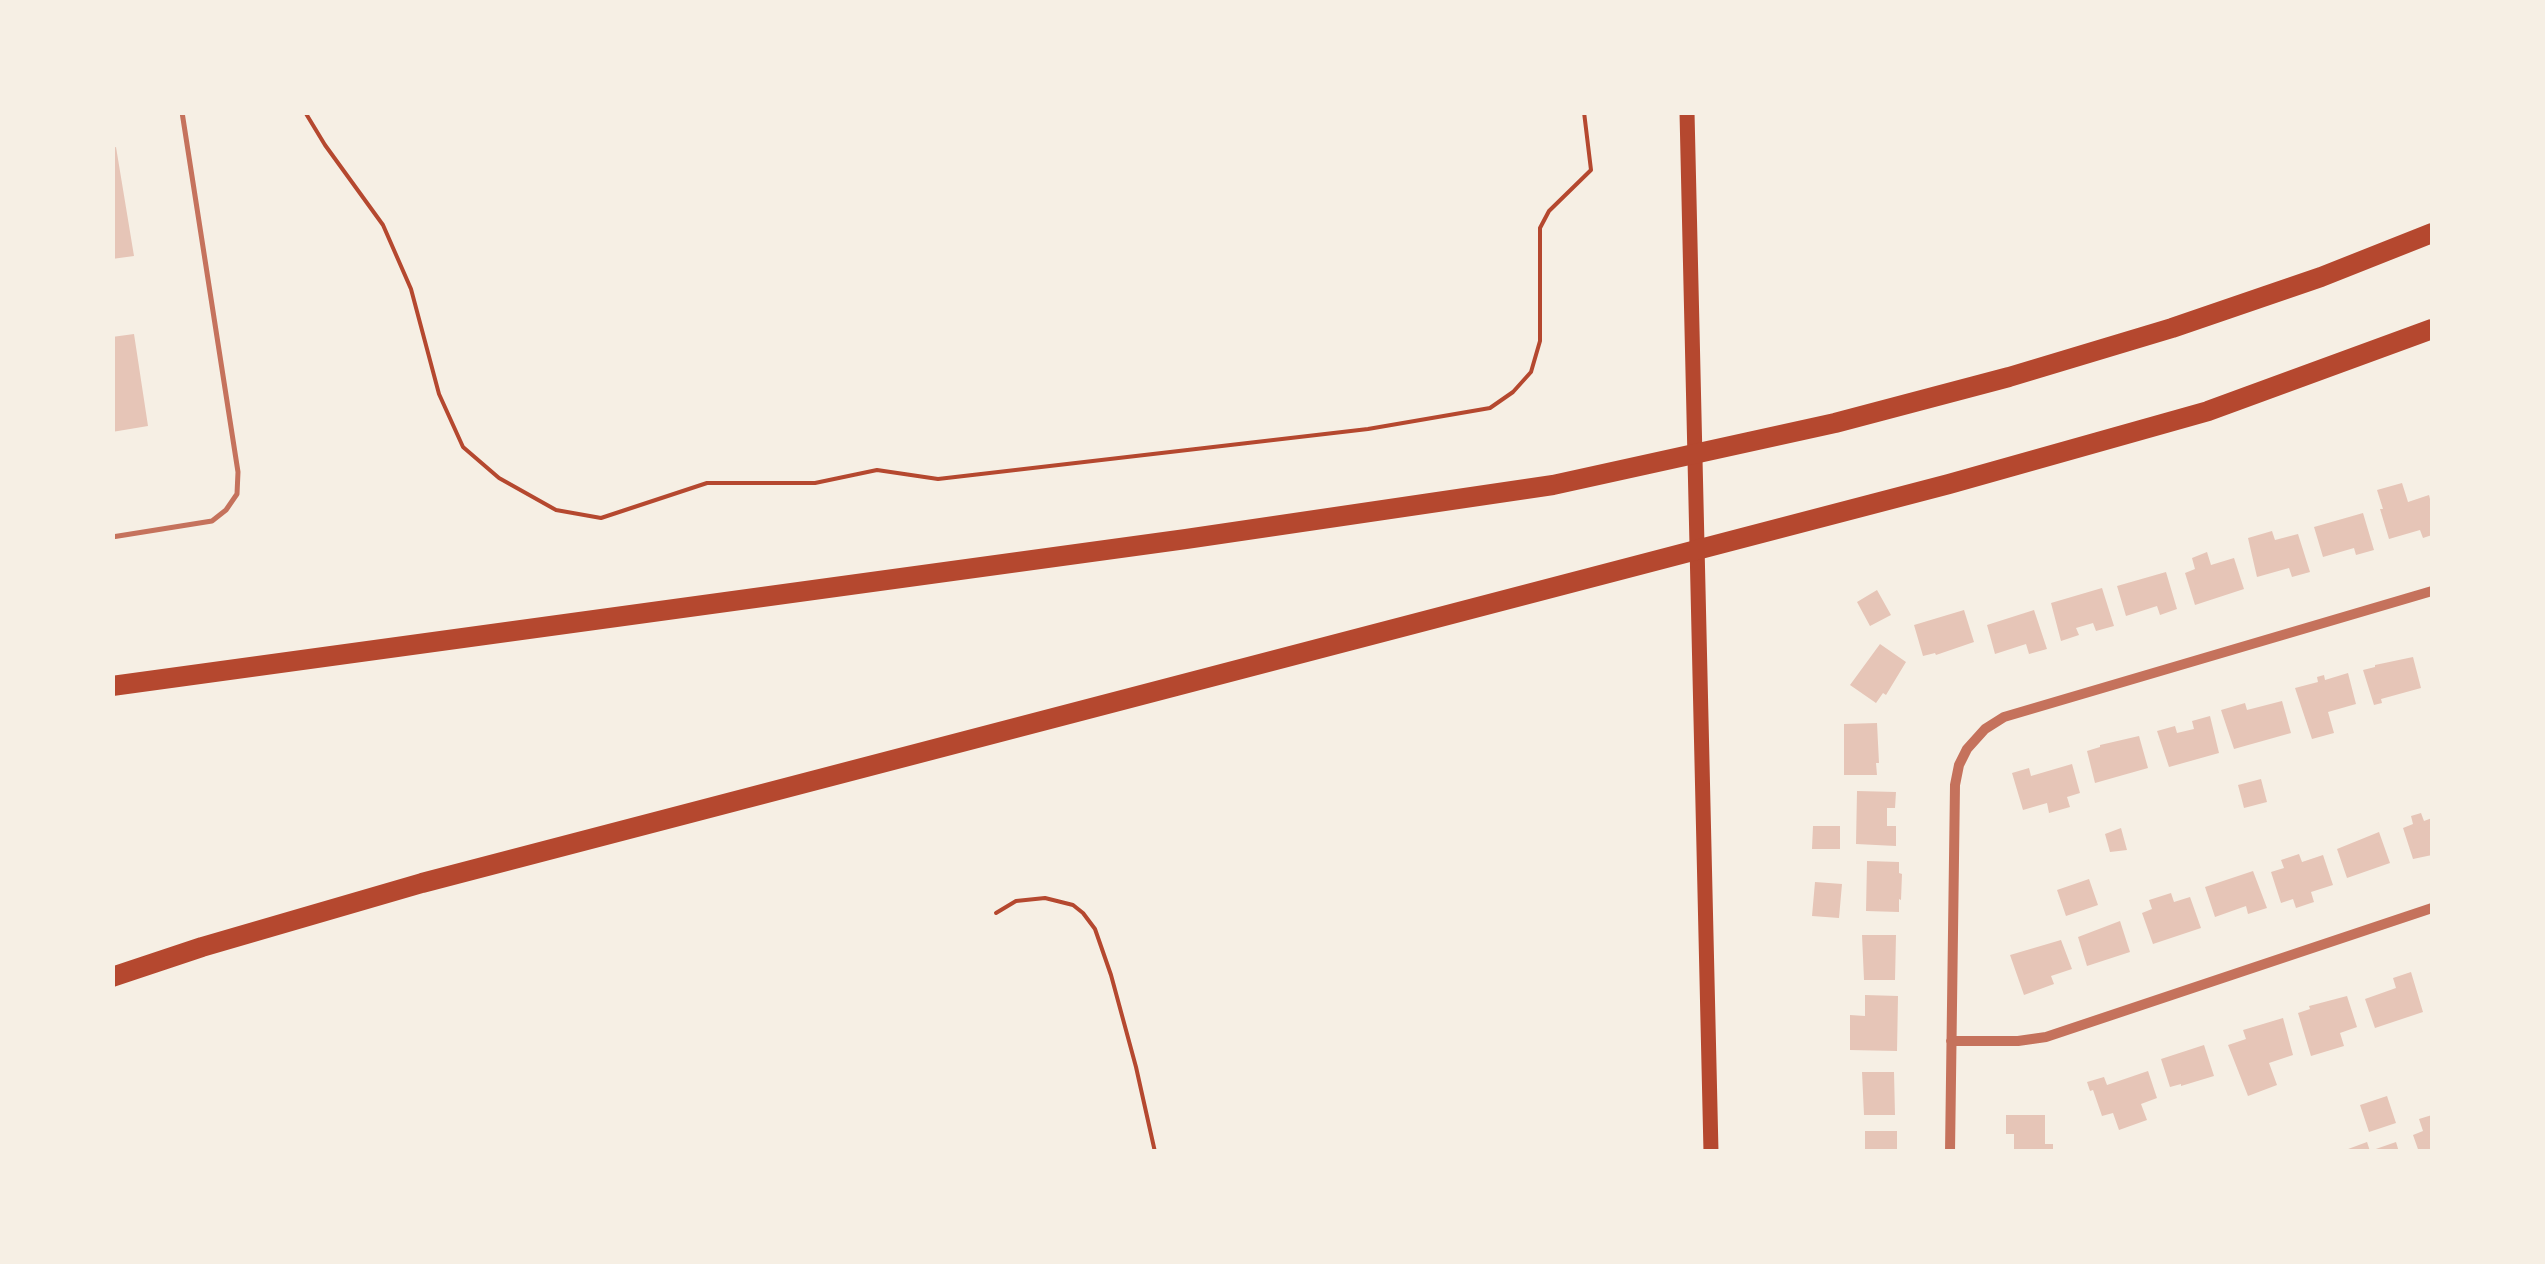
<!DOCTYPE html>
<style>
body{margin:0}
#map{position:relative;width:2545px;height:1264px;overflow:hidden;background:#f6efe4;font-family:Signika,sans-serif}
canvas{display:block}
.frame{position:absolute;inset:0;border:115px solid #f6efe4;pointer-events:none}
</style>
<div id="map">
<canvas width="2545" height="1264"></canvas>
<div class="frame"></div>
</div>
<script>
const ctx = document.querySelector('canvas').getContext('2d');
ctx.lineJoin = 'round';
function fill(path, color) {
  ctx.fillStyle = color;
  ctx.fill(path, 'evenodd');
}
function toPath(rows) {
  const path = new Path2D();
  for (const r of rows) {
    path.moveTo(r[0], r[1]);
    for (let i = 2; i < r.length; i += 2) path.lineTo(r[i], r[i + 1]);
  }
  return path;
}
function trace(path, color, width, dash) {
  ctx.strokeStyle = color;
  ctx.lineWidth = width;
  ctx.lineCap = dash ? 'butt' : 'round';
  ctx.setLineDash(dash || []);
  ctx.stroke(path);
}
fill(toPath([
 [116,147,134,256,112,259,112,148],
 [134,334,148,426,112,432,112,337],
 [2402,483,2408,502,2429,495,2432,507,2432,535,2423,538,2420,530,2389,539,2380,509,2383,509,2377,490],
 [2363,513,2374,550,2356,555,2354,548,2323,557,2314,527],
 [2272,531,2275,540,2298,534,2310,572,2292,577,2289,568,2257,577,2248,538],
 [2207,552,2211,565,2234,558,2244,589,2195,605,2185,573,2195,569,2192,558],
 [2166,572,2177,609,2160,615,2157,606,2126,616,2117,586],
 [2102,588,2114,626,2096,631,2093,623,2076,628,2079,635,2061,641,2051,603],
 [1877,590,1891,615,1870,626,1857,602],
 [1964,610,1974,642,1936,655,1935,653,1923,656,1914,625],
 [2034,610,2047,649,2029,654,2026,644,1995,654,1987,625],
 [1880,644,1906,662,1886,695,1883,693,1876,703,1850,685],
 [2413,657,2421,688,2381,699,2382,703,2374,705,2363,670,2375,667,2375,665],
 [2348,673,2356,704,2328,712,2334,733,2312,739,2295,688,2318,682,2317,677,2324,675,2325,680],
 [2282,701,2291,733,2234,749,2221,710,2245,703,2247,710],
 [2210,716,2219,753,2169,767,2157,731,2175,726,2177,733,2194,729,2192,721],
 [1877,723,1879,763,1876,763,1877,775,1844,775,1844,724],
 [2139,736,2148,768,2095,783,2087,751,2100,747,2100,745],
 [2072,764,2080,793,2067,797,2070,807,2049,813,2047,803,2023,810,2012,773,2029,768,2031,776],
 [2261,779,2267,802,2244,808,2238,785],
 [1857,791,1896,792,1895,808,1887,808,1887,826,1896,826,1896,846,1856,844],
 [2421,813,2424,821,2432,818,2432,855,2413,859,2403,828,2413,824,2411,816],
 [1813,826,1840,826,1840,849,1812,849],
 [2121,828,2127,850,2110,852,2105,834],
 [2379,832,2390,863,2347,878,2337,849],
 [2299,854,2302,862,2323,855,2333,885,2311,892,2314,902,2296,908,2293,899,2281,903,2271,872,2284,868,2281,860],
 [1867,861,1899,862,1899,873,1902,874,1901,900,1899,899,1899,912,1866,911],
 [2253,871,2267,908,2248,914,2246,906,2215,917,2205,887],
 [2089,879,2098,905,2066,916,2057,890],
 [1815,882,1842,884,1839,918,1812,916],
 [2171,893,2174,902,2190,897,2201,928,2153,944,2142,913,2152,909,2149,900],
 [2120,921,2130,952,2087,966,2078,937],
 [1862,935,1896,935,1895,980,1864,980],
 [2061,940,2072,969,2051,976,2054,984,2024,995,2010,955],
 [2411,972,2423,1012,2375,1028,2365,999,2396,988,2393,978],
 [1865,995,1898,996,1897,1051,1850,1050,1850,1015,1865,1016],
 [2347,996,2357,1027,2340,1033,2344,1046,2311,1056,2298,1013,2310,1009,2309,1006],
 [2283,1018,2293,1055,2269,1063,2277,1085,2248,1096,2228,1045,2246,1039,2243,1030],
 [2204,1045,2214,1076,2181,1086,2181,1084,2170,1087,2161,1059],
 [2148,1071,2157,1098,2141,1104,2147,1120,2119,1130,2113,1113,2102,1116,2093,1090,2090,1091,2087,1082,2104,1077,2107,1085],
 [1862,1072,1894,1072,1895,1115,1864,1115],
 [2387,1096,2396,1123,2369,1132,2360,1105],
 [2006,1115,2045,1115,2045,1144,2053,1144,2053,1152,2014,1152,2014,1134,2006,1134],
 [2432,1115,2432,1152,2419,1152,2413,1135,2423,1131,2419,1119],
 [1865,1131,1897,1131,1897,1152,1865,1152],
 [2367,1142,2370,1151,2396,1142,2399,1152,2340,1152]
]), '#e6c5b7');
trace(toPath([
 [305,112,325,145,383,225,411,289,439,394,463,447,499,478,556,510,601,518,707,483,815,483,877,470,938,479,1368,429,1490,408,1513,392,1531,372,1540,341,1540,228,1549,211,1591,170,1584,112],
 [996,913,1016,901,1045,898,1073,905,1083,913,1095,929,1111,975,1136,1067,1155,1152]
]), '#b5482f', 4);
trace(toPath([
 [112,537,212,521,226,510,237,494,238,472,182,112]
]), '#c5725c', 5);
trace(toPath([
 [1951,1041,2018,1041,2046,1037,2432,908],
 [1950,1152,1955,785,1959,765,1967,749,1985,729,2004,717,2432,591]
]), '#c5725c', 10);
trace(toPath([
 [1687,112,1711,1152]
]), '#b5482f', 15);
trace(toPath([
 [112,686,1186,539,1553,485,1835,423,2009,377,2172,328,2321,277,2432,233],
 [112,977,202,947,422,883,1949,484,2208,411,2432,329]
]), '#b5482f', 20);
</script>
